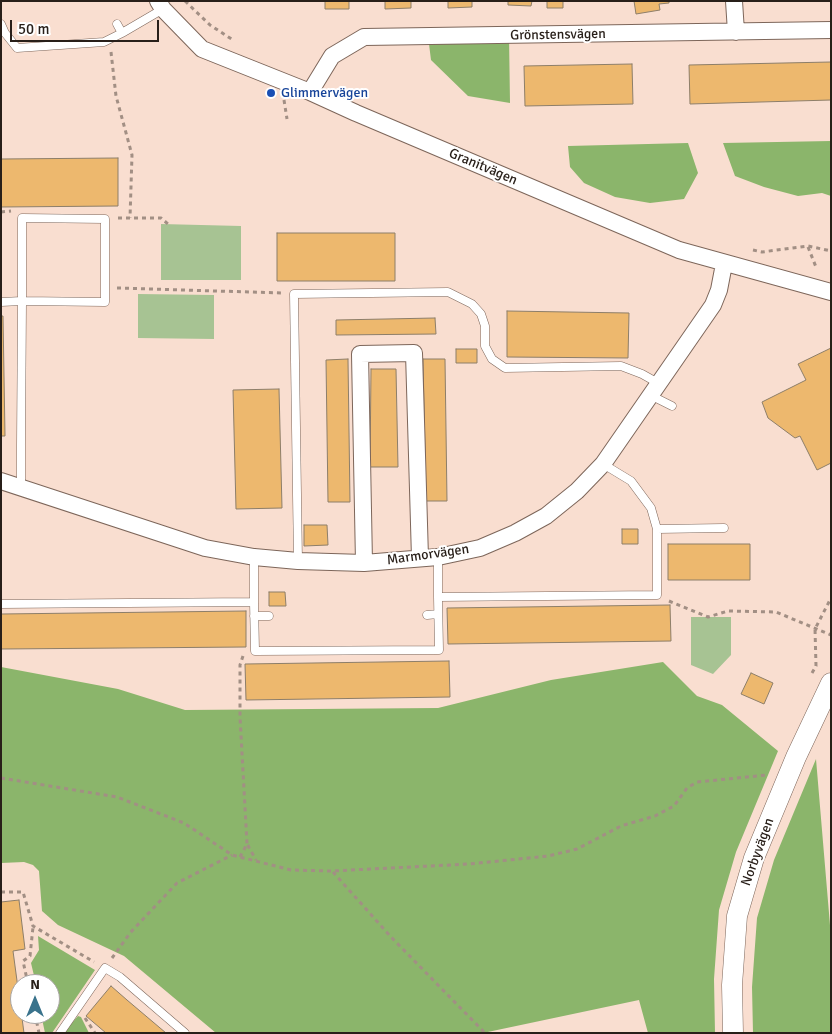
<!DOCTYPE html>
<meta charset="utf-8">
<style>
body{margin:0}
#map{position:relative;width:832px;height:1034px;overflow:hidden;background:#f9ded0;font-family:Signika,sans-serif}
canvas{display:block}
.frame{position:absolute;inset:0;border:2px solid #281f19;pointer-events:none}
.north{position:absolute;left:10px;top:974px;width:50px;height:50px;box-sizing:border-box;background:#fff;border:1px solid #a9a5a3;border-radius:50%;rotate:0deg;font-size:14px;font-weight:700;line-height:20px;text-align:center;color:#281f19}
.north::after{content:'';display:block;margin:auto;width:18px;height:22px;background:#3a738c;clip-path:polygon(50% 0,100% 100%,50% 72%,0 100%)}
.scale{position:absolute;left:10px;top:20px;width:149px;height:22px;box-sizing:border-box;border:2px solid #281f19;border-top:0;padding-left:6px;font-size:15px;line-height:18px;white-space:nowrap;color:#281f19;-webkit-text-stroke:4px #fff;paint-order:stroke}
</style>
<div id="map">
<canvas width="832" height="1034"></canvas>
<div class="frame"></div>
<div class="north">N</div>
<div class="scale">50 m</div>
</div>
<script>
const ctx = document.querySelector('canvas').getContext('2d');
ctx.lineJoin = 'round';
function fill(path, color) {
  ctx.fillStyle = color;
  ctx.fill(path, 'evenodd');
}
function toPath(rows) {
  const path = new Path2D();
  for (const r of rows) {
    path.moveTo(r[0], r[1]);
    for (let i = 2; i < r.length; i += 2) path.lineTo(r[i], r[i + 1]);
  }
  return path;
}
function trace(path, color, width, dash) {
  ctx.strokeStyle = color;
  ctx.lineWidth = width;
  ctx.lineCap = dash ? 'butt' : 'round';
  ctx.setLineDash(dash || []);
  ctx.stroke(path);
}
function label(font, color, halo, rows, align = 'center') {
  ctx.font = font + ' Signika,sans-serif';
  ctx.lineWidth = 4;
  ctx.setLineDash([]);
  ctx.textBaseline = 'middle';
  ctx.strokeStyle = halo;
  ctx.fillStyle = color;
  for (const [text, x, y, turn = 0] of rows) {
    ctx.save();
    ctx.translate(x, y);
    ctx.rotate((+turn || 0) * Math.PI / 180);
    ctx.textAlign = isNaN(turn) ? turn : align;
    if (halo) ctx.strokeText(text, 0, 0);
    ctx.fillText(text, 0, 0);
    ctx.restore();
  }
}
fill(toPath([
 [161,224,241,226,241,280,161,280],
 [138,294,214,295,214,339,138,338],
 [691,617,731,617,731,655,713,674,691,665]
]), '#a7c393');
fill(toPath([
 [428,36,509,36,510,103,468,96,431,60],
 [831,141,831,196,822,193,798,196,764,187,735,176,723,143],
 [688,143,698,173,684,199,650,203,615,197,584,183,570,167,568,146],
 [663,662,697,696,722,705,778,751,736,852,719,910,714,979,715,1033,648,1033,639,1000,483,1033,216,1033,124,956,58,925,42,911,39,871,33,865,24,862,1,863,1,667,118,689,185,710,438,708,551,680],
 [816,759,831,937,831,1033,753,1033,752,987,757,918,774,860],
 [38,936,95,970,52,1033,45,1033,41,1014,50,1014,50,984,36,984,31,963,39,950],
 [78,1016,81,1017,89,1033,63,1033]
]), '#8bb56b');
const building = toPath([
 [325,1,349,1,349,9,325,9,325,1],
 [385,1,411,1,411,8,385,9,385,1],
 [448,1,472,1,472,7,448,8,448,1],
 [508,1,532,1,531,6,508,5,508,1],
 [547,1,563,1,563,8,547,8,547,1],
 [634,1,669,1,669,3,659,4,660,10,636,14,634,1],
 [831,62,831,100,690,104,689,65,831,62],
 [632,64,633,104,525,106,524,66,632,64],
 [118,158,118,206,1,207,1,159,118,158],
 [277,233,395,233,395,281,277,281,277,233],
 [507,311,629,313,628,358,507,357,507,311],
 [1,316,3,316,5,436,1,436,1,316],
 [435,318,436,334,336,335,336,320,435,318],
 [831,348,831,463,817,470,800,436,795,438,768,418,762,402,806,380,798,364,831,348],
 [456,349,477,349,477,363,456,363,456,349],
 [348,359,350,502,328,502,326,360,348,359],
 [423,359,445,359,447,501,426,501,423,359],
 [371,369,396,369,398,467,370,467,371,369],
 [279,389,282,508,236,509,233,390,279,389],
 [304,525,327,525,328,545,304,546,304,525],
 [622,529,638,529,638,544,622,544,622,529],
 [668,544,750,544,750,580,668,580,668,544],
 [269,592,285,592,286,606,269,606,269,592],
 [670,605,671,641,448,644,447,608,670,605],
 [246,611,246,647,1,649,1,614,246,611],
 [449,661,450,697,246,700,245,664,449,661],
 [751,673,773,683,764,704,741,694,751,673],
 [19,900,25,949,13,951,24,1033,1,1033,1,902,19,900],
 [111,986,127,1000,166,1033,106,1033,86,1016,111,986]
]);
fill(building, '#edb86e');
trace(building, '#8d7e69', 1);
const service = toPath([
 [1,24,5,33,17,48,104,42,122,33],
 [117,24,122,33,163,9],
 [1,302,22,301,105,302,105,219,22,218,22,301,21,445,21,487],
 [650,395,672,406],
 [603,464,631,481,651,508,657,529],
 [254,557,254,602],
 [438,557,438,597],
 [298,561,294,294,448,292,472,304,481,314,485,326,485,346,492,359,505,368,621,366,642,374,658,383],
 [1,604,254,602,255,651,439,650,438,597,657,595,657,529,724,528],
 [427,615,438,614],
 [254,616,269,616],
 [60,1033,105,968,120,977,185,1033]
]);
const minor = toPath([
 [158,1,163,9,202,49,310,92,356,113,679,250,831,292],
 [734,1,736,32],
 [310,92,332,56,364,37,831,30],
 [1,481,205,548,254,557,298,561,364,563,438,557,480,548,515,533,546,516,577,491,603,464,713,305,719,290,724,264],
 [364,563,360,354,414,353,420,558]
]);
const tertiary = toPath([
 [733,1033,732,985,737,916,754,858,796,757,831,683]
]);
trace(service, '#7d665a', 9);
trace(minor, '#7d665a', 18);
trace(tertiary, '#7d665a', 21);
trace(toPath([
 [185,1,210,25,233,40],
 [111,52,116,96,132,155,130,218],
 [284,100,287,119],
 [1,212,11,211],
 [118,218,161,218,168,224],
 [808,247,816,267],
 [753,250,762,252,808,246,831,251],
 [117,288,283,293],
 [669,601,708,617,728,611,776,612,831,635],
 [243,656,240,665,240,717,247,844],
 [812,673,816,666,815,629,831,598],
 [1,778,117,797,184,823,232,855,291,870,332,871,469,864,548,856,577,849,621,826,655,816,674,806,687,788,697,782,767,775],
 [240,857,247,844,256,860],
 [333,872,391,937,485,1033],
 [1,892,23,892,33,926,94,962],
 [112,958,130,933,177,883,232,855],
 [28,984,23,961,30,956,33,927],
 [35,1014,39,1033],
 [85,1018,95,1033]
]), '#a28f84', 3, [4, 4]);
trace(service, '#fff', 8);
trace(minor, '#fff', 16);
trace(tertiary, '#fff', 20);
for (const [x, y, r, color] of [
 [271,93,5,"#1a4fb4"]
]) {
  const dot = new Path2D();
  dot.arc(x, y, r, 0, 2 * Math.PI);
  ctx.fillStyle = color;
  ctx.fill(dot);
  trace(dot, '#fff', 2);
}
label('14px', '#281f19', '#fff', [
 ["Grönstensvägen",558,35,-1],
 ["Granitvägen",483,167,23],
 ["Marmorvägen",428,555,-8],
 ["Norbyvägen",758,852,-70]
]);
label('14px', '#164399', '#fff', [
 ["Glimmervägen",281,93]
], 'left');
</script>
